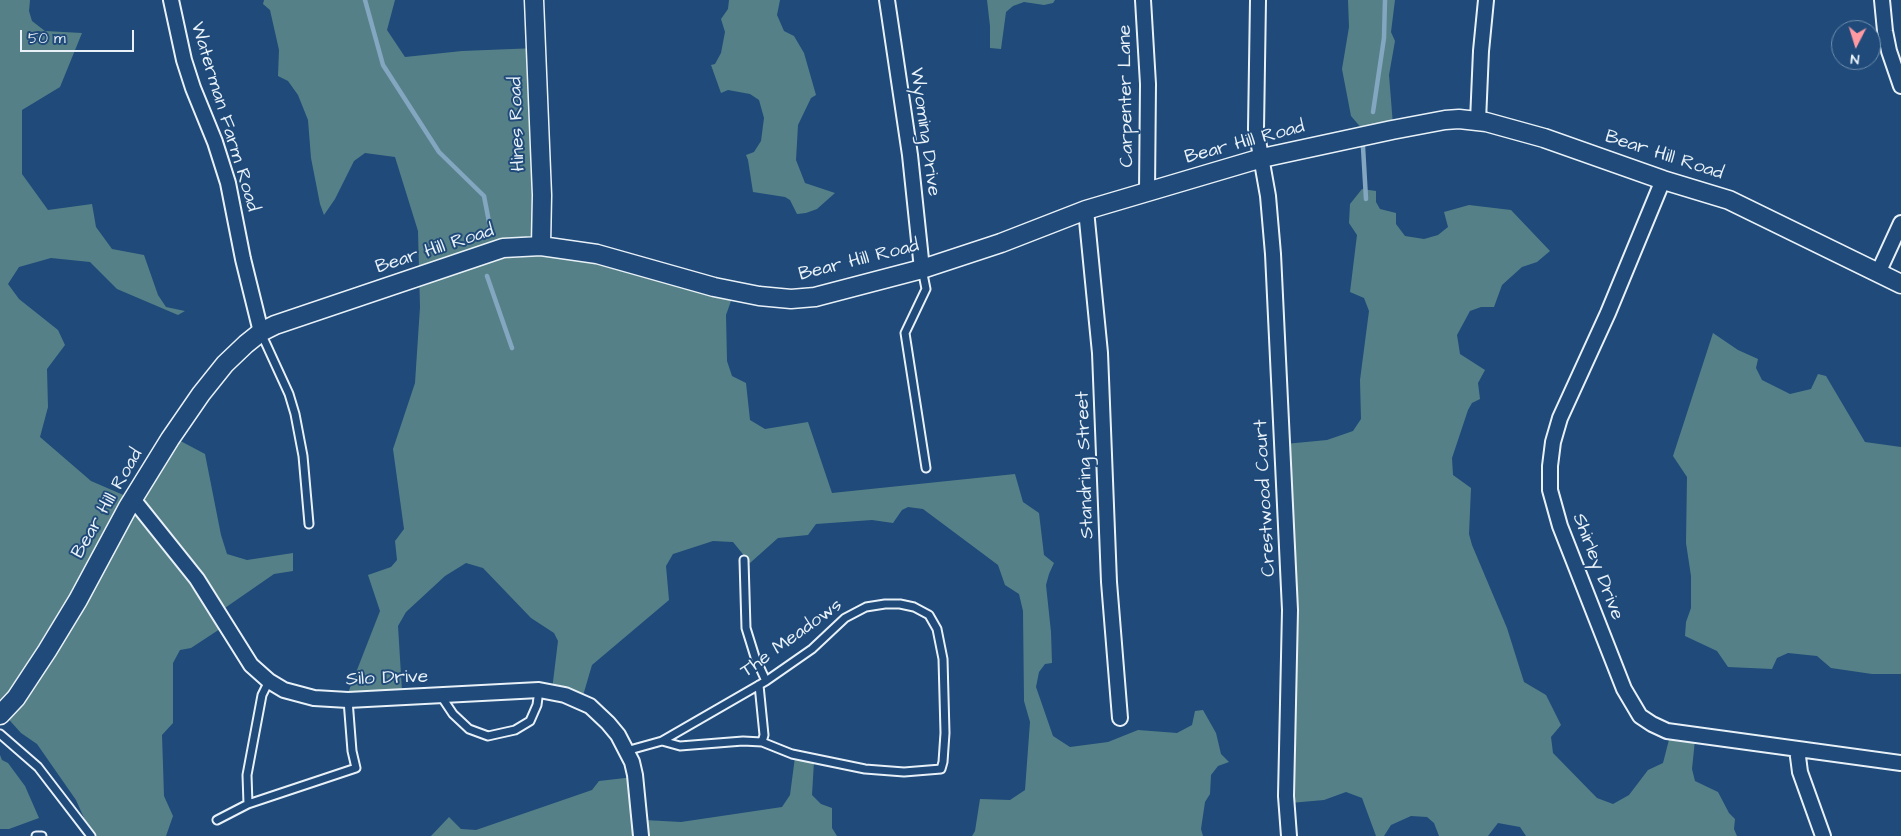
<!DOCTYPE html>
<style>
body{margin:0}
#map{position:relative;width:1901px;height:836px;overflow:hidden;background:#1f4a7a;font-family:"Architects Daughter",sans-serif}
canvas{display:block}
.north{position:absolute;left:1831px;top:20px;width:50px;height:50px;box-sizing:border-box;background:#1f4a7a;border:1px solid #6f8dac;border-radius:50%;rotate:185deg;font-size:14px;font-weight:700;line-height:20px;text-align:center;color:#e8f1f8}
.north::after{content:'';display:block;margin:auto;width:18px;height:22px;background:#ff9aa2;clip-path:polygon(50% 0,100% 100%,50% 72%,0 100%)}
.scale{position:absolute;left:20px;top:30px;width:114px;height:22px;box-sizing:border-box;border:2px solid #e8f1f8;border-top:0;padding-left:6px;font-size:15px;line-height:18px;white-space:nowrap;color:#e8f1f8;-webkit-text-stroke:4px #1f4a7a;paint-order:stroke}
</style>
<div id="map">
<canvas width="1901" height="836"></canvas>
<div class="north">N</div>
<div class="scale">50 m</div>
</div>
<script>
const ctx = document.querySelector('canvas').getContext('2d');
ctx.lineJoin = 'round';
function fill(path, color) {
  ctx.fillStyle = color;
  ctx.fill(path, 'evenodd');
}
function toPath(rows) {
  const path = new Path2D();
  for (const r of rows) {
    path.moveTo(r[0], r[1]);
    for (let i = 2; i < r.length; i += 2) path.lineTo(r[i], r[i + 1]);
  }
  return path;
}
function trace(path, color, width, dash) {
  ctx.strokeStyle = color;
  ctx.lineWidth = width;
  ctx.lineCap = dash ? 'butt' : 'round';
  ctx.setLineDash(dash || []);
  ctx.stroke(path);
}
function label(font, color, halo, rows, align = 'center') {
  ctx.font = font + ' "Architects Daughter",sans-serif';
  ctx.lineWidth = 4;
  ctx.setLineDash([]);
  ctx.textBaseline = 'middle';
  ctx.strokeStyle = halo;
  ctx.fillStyle = color;
  for (const [text, x, y, turn = 0] of rows) {
    ctx.save();
    ctx.translate(x, y);
    ctx.rotate((+turn || 0) * Math.PI / 180);
    ctx.textAlign = isNaN(turn) ? turn : align;
    if (halo) ctx.strokeText(text, 0, 0);
    ctx.fillText(text, 0, 0);
    ctx.restore();
  }
}
fill(toPath([
 [0,0,30,0,29,11,32,21,45,31,82,33,60,87,22,110,22,174,48,210,92,204,96,227,112,249,144,255,158,295,166,307,185,311,178,315,117,289,90,262,51,258,19,267,8,284,19,299,58,330,65,345,47,369,48,407,40,437,91,481,128,497,173,437,205,454,221,535,227,554,247,560,293,553,293,571,274,574,222,610,223,627,191,648,180,650,173,663,173,723,162,735,164,796,173,816,166,836,92,836,76,800,37,744,21,733,3,713,0,715],
 [264,0,395,0,387,30,405,57,462,51,537,48,544,239,736,287,726,315,727,361,732,376,746,383,750,420,765,429,808,422,832,493,1015,474,1023,502,1039,513,1044,555,1054,563,1049,574,1046,585,1051,632,1052,663,1045,664,1039,672,1036,687,1053,736,1070,747,1108,742,1138,730,1177,733,1192,725,1195,711,1203,710,1216,733,1221,754,1229,762,1218,766,1211,775,1210,794,1205,802,1201,829,1203,836,972,836,975,831,980,799,1010,800,1025,790,1030,722,1024,701,1023,611,1019,594,1005,585,998,565,923,509,908,507,902,510,893,523,872,520,816,524,808,535,778,538,750,563,733,542,713,541,673,554,666,566,669,600,592,665,582,699,552,690,558,641,554,633,531,618,483,568,466,563,445,576,406,612,398,626,402,691,348,693,380,611,368,575,391,567,397,560,395,541,404,529,393,449,415,383,420,307,418,231,395,157,365,153,354,161,335,199,324,215,320,204,311,158,308,120,298,95,288,81,278,76,279,50,270,10,263,4],
 [729,0,780,0,777,15,784,31,794,36,804,53,816,95,811,98,798,125,796,160,805,183,835,193,817,209,806,213,797,214,790,200,785,197,753,192,748,160,746,155,754,152,761,141,764,118,759,100,750,94,728,90,721,93,711,65,715,64,721,53,725,32,721,19,728,9],
 [987,0,1055,0,1053,3,1044,5,1024,2,1013,6,1006,12,1001,49,990,48,990,26],
 [1348,0,1395,0,1391,32,1395,41,1389,75,1393,125,1363,130,1351,116,1342,69,1349,27],
 [1362,189,1376,191,1376,202,1380,209,1396,213,1396,224,1405,236,1424,239,1438,235,1448,227,1444,212,1469,205,1511,210,1550,251,1537,262,1522,267,1502,285,1494,307,1481,307,1470,311,1457,335,1460,354,1485,370,1478,383,1480,399,1472,403,1468,410,1452,458,1453,475,1471,488,1469,534,1472,545,1507,628,1524,682,1546,695,1561,725,1551,737,1553,753,1597,798,1613,804,1629,795,1648,770,1663,763,1672,728,1696,730,1692,769,1695,781,1718,792,1729,813,1735,819,1734,829,1737,836,1526,836,1520,827,1498,823,1488,836,1439,836,1434,823,1427,817,1411,816,1391,825,1384,836,1376,836,1362,798,1346,792,1324,800,1290,803,1285,444,1327,440,1353,431,1361,419,1360,380,1369,311,1364,298,1350,292,1357,235,1349,223,1350,204],
 [1713,333,1738,350,1758,359,1756,368,1762,380,1790,394,1811,389,1818,374,1826,376,1865,442,1901,447,1901,674,1872,674,1831,668,1817,656,1788,653,1777,658,1772,669,1728,667,1717,651,1685,636,1686,622,1691,608,1691,576,1686,543,1687,477,1673,456],
 [0,755,2,760,8,763,25,786,39,818,9,829,0,829],
 [795,757,814,761,812,795,821,804,832,808,832,828,837,836,431,836,449,817,461,829,476,830,592,790,599,781,634,777,644,820,681,822,782,807,790,795]
]), '#568087');
trace(toPath([
 [365,0,383,65,439,152,484,196,490,227],
 [1373,112,1384,38,1385,0],
 [1363,147,1366,199],
 [487,276,512,348]
]), '#83a7c0', 4.5);
const service = toPath([
 [922,269,926,289,905,333,926,468],
 [261,333,289,394,295,414,303,456,309,524],
 [744,560,746,628,755,657,766,681],
 [269,681,262,695,247,775,248,804,356,768,352,751,348,700],
 [759,685,764,735,762,742],
 [441,696,453,714,469,729,488,736,515,730,530,721,537,705,539,690],
 [0,734,38,767,91,836],
 [626,751,662,741,766,681,812,649,845,618,866,607,885,604,900,604,914,607,929,615,937,629,943,659,945,733,943,762,941,769,904,772,865,769,792,754,762,742,743,741,680,746,662,741],
 [217,820,248,804],
 [36,836,42,836]
]);
const minor = toPath([
 [171,0,184,60,193,88,215,142,228,183,243,259,261,332],
 [887,0,910,155,922,269],
 [1143,0,1148,84,1147,191],
 [1258,0,1256,129,1268,196,1273,254,1290,610,1286,796,1289,836],
 [1882,0,1885,31,1889,51,1901,86],
 [1478,121,1481,51,1486,0],
 [1663,180,1608,313,1560,418,1553,442,1550,466,1550,490,1560,526,1624,689,1640,716,1652,724,1667,731,1901,763],
 [1086,210,1100,353,1109,582,1120,718],
 [1878,273,1901,223],
 [133,499,197,579,251,665,269,681,284,690,314,698,348,700,539,690,565,695,590,706,608,723,618,735,632,762,635,775,641,836],
 [1797,749,1800,772,1823,836]
]);
const tertiary = toPath([
 [534,0,542,195,541,246],
 [0,715,16,698,47,651,78,600,128,507,170,439,201,394,225,364,246,344,261,332,275,325,503,248,541,246,597,254,714,287,759,296,791,299,815,297,922,269,1001,243,1086,210,1262,158,1392,130,1445,120,1459,119,1486,122,1544,138,1663,180,1729,200,1901,284]
]);
trace(service, '#e8f1f8', 11);
trace(minor, '#e8f1f8', 18);
trace(tertiary, '#e8f1f8', 21);
trace(service, '#1f4a7a', 7);
trace(minor, '#1f4a7a', 14);
trace(tertiary, '#1f4a7a', 18);
label('19px', '#e8f1f8', '#1f4a7a', [
 ["Carpenter Lane",1127,96,-91],
 ["Waterman Farm Road",224,117,73],
 ["Hines Road",518,124,-92],
 ["Wyoming Drive",924,132,82],
 ["Bear Hill Road",1245,143,-15],
 ["Bear Hill Road",1664,156,18],
 ["Bear Hill Road",435,250,-18],
 ["Bear Hill Road",859,261,-14],
 ["Standring Street",1086,465,-92],
 ["Crestwood Court",1266,498,-93],
 ["Bear Hill Road",108,504,-60],
 ["Shirley Drive",1597,567,69],
 ["The Meadows",792,639,-36],
 ["Silo Drive",387,679,-2]
]);
</script>
